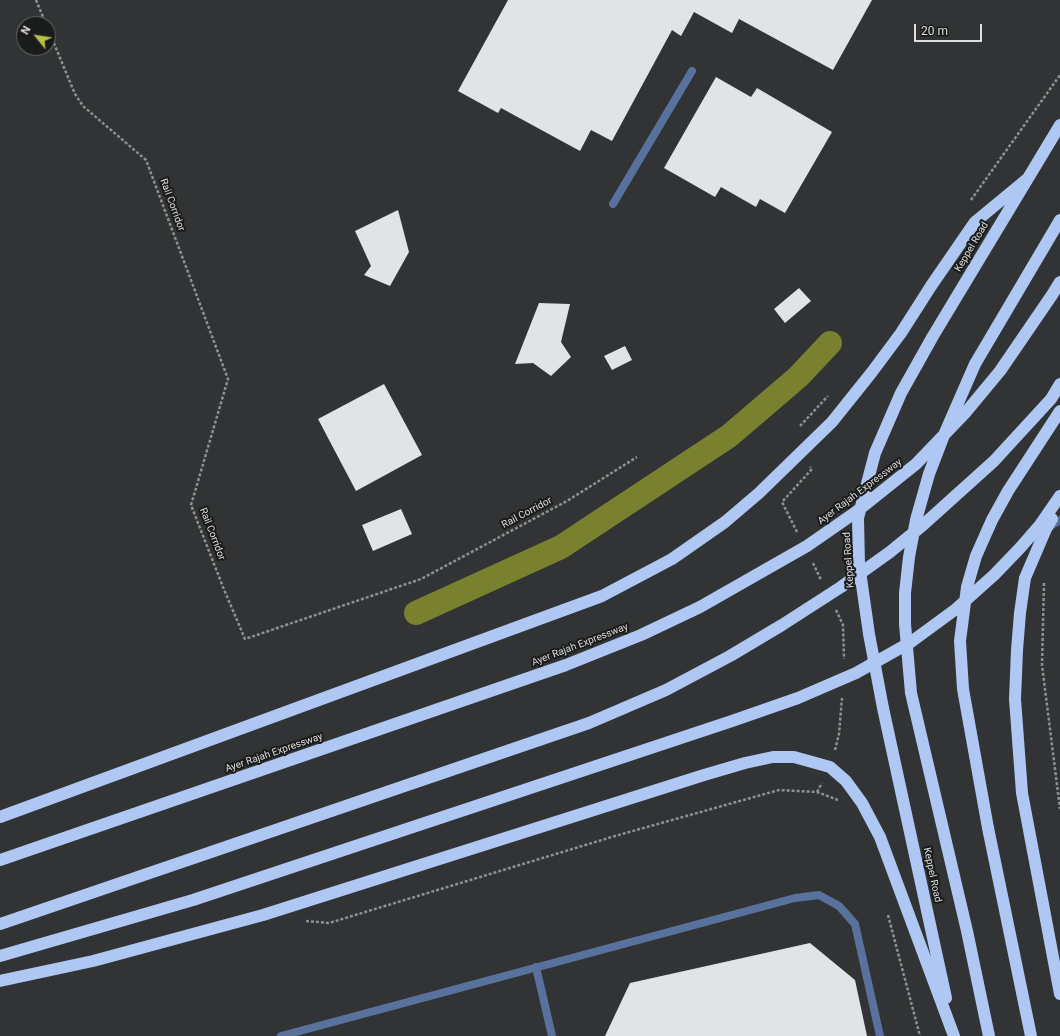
<!DOCTYPE html>
<style>
body{margin:0}
#map{position:relative;width:1060px;height:1036px;overflow:hidden;background:#313335;font-family:Roboto,sans-serif}
canvas{display:block}
.north{position:absolute;left:16px;top:16px;width:40px;height:40px;box-sizing:border-box;background:#1a1b1b;border:1px solid #686969;border-radius:50%;rotate:300deg;font-size:11px;font-weight:700;line-height:16px;text-align:center;color:#dcddde}
.north::after{content:'';display:block;margin:auto;width:14px;height:18px;background:#b7c148;clip-path:polygon(50% 0,100% 100%,50% 72%,0 100%)}
.scale{position:absolute;left:914px;top:24px;width:68px;height:18px;box-sizing:border-box;border:2px solid #dcddde;border-top:0;padding-left:5px;font-size:12px;line-height:14px;white-space:nowrap;color:#dcddde;-webkit-text-stroke:3px #1a1b1b;paint-order:stroke}
</style>
<div id="map">
<canvas width="1060" height="1036"></canvas>
<div class="north">N</div>
<div class="scale">20 m</div>
</div>
<script>
const ctx = document.querySelector('canvas').getContext('2d');
ctx.lineJoin = 'round';
function toPath(rows) {
  const path = new Path2D();
  for (const r of rows) {
    path.moveTo(r[0], r[1]);
    for (let i = 2; i < r.length; i += 2) path.lineTo(r[i], r[i + 1]);
  }
  return path;
}
function trace(path, color, width, dash) {
  ctx.strokeStyle = color;
  ctx.lineWidth = width;
  ctx.lineCap = dash ? 'butt' : 'round';
  ctx.setLineDash(dash || []);
  ctx.stroke(path);
}
function fill(path, color) {
  ctx.fillStyle = color;
  ctx.fill(path, 'evenodd');
}
function label(font, color, halo, rows, align = 'center') {
  ctx.font = font + ' Roboto,sans-serif';
  ctx.lineWidth = 4;
  ctx.setLineDash([]);
  ctx.textBaseline = 'middle';
  ctx.strokeStyle = halo;
  ctx.fillStyle = color;
  for (const [text, x, y, turn = 0] of rows) {
    ctx.save();
    ctx.translate(x, y);
    ctx.rotate((+turn || 0) * Math.PI / 180);
    ctx.textAlign = isNaN(turn) ? turn : align;
    if (halo) ctx.strokeText(text, 0, 0);
    ctx.fillText(text, 0, 0);
    ctx.restore();
  }
}
trace(toPath([
 [416,613,561,547,729,436,798,377,830,343]
]), '#79802e', 24);
fill(toPath([
 [508,0,872,0,833,70,739,19,732,33,694,12,681,36,672,30,612,141,591,130,580,151,501,108,498,113,458,91],
 [716,77,751,97,757,88,832,132,785,213,760,199,756,207,721,187,715,197,664,168],
 [398,210,409,252,390,286,364,275,371,266,355,231],
 [799,288,811,301,785,323,774,309],
 [539,303,570,304,561,342,571,357,551,376,533,363,515,364],
 [625,346,632,360,612,370,604,356],
 [384,384,422,455,356,491,318,419],
 [401,509,412,534,373,551,362,525],
 [810,943,855,980,867,1036,605,1036,630,983]
]), '#e1e3e6');
trace(toPath([
 [36,0,46,24],
 [48,29,75,94,83,106,146,160,228,379,191,505,223,587,245,639,421,579,567,501,637,457],
 [971,200,1060,75],
 [800,426,828,396],
 [797,532,782,502,812,469,810,467],
 [813,563,821,580],
 [1044,583,1042,665,1060,809],
 [836,610,843,625,844,659],
 [835,750,839,734,842,698],
 [817,792,822,783],
 [888,915,920,1036],
 [306,921,329,923,615,836,779,790,817,792,838,800]
]), '#8e9091', 2.5, [3, 2]);
trace(toPath([
 [613,204,692,71],
 [1049,527,1060,520],
 [536,967,552,1036],
 [281,1036,795,898,819,895,839,906,855,924,880,1036]
]), '#58729d', 8);
trace(toPath([
 [1052,519,1046,529,1025,578,1020,613,1017,650,1015,699,1022,793,1060,994],
 [0,817,602,596,672,559,725,522,759,493,832,422,872,372,901,333,931,286,975,222,1027,179],
 [0,860,566,665,641,635,700,607,807,546,856,512,916,464,966,412,1000,371,1052,295,1060,282],
 [0,924,589,723,666,690,730,656,782,625,841,587,890,552,923,525,994,461,1051,399,1060,384],
 [0,956,193,900,732,721,798,698,856,673,911,642,956,609,994,575,1020,548,1040,525,1060,496],
 [0,981,93,961,263,915,704,775,745,763,773,757,794,757,830,767,846,781,862,803,880,837,954,1036],
 [946,998,883,708,869,634,859,564,858,518,875,453,901,393,933,336,1060,125],
 [989,1036,967,931,911,693,905,624,905,593,909,557,916,520,929,474,944,435,975,364,1060,220],
 [1031,1036,988,828,963,689,960,641,967,587,976,556,992,520,1008,491,1060,411]
]), '#aec8f3', 12);
label('10px', '#dcddde', '#1a1b1b', [
 ["Rail Corridor",172,205,70],
 ["Keppel Road",972,247,-59],
 ["Ayer Rajah Expressway",860,492,-37],
 ["Rail Corridor",527,513,-28],
 ["Rail Corridor",212,534,69],
 ["Keppel Road",849,560,-94],
 ["Ayer Rajah Expressway",580,645,-21],
 ["Ayer Rajah Expressway",274,753,-19],
 ["Keppel Road",932,875,78]
]);
</script>
